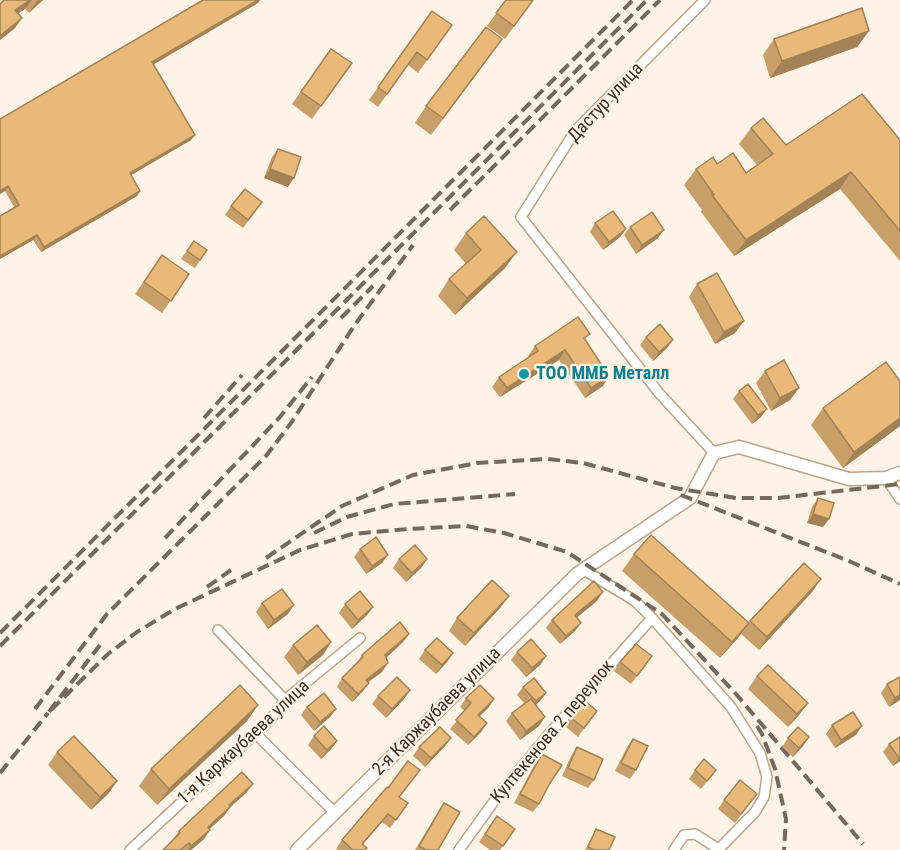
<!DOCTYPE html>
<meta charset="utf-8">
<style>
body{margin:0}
canvas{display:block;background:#fdf3e7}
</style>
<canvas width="900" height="850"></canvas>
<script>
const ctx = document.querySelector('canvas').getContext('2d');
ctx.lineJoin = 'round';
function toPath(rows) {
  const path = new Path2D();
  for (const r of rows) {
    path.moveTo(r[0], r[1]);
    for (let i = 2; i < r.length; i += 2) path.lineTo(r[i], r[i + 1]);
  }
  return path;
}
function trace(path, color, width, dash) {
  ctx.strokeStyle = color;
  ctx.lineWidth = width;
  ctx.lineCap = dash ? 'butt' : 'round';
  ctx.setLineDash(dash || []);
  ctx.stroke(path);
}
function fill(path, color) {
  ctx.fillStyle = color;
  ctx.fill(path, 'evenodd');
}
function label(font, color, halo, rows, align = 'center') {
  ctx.font = font + ' "Roboto Condensed",sans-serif';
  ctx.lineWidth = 4.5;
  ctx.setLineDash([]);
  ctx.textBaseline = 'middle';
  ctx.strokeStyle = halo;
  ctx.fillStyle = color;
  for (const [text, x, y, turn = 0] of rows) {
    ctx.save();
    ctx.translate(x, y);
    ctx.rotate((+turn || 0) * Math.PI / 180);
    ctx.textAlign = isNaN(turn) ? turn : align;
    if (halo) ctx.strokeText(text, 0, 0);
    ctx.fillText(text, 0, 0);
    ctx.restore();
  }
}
const minor = toPath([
 [705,0,575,131,521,217,659,393,714,453],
 [886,478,900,499],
 [584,570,635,601,652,618,731,707,760,753,767,777,764,797,755,812,719,849],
 [218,630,285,700],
 [255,733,335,813],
 [130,850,271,719,285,700,360,638],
 [459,850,500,793,549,734,652,618],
 [674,850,684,835,695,834,720,850]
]);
const tertiary = toPath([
 [297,850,577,574,690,498,714,453,739,447,849,479,886,478,900,473]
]);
trace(minor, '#bba488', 12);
trace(tertiary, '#bba488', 15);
trace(minor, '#fff', 9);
trace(tertiary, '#fff', 12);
trace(toPath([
 [450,210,660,0],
 [341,318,373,286],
 [204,418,242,375],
 [681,495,849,561,900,584],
 [314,533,347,517,394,504,515,494],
 [165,538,279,418,312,377],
 [266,558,342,506,413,475,477,463,548,459,583,463,675,488,736,498,778,498,900,484],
 [207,587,231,570],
 [0,633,633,0],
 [100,645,48,713,108,654,137,632,175,609,300,550,352,534,408,529,466,526,504,533,567,552,662,614,736,694,863,844],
 [0,646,647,0],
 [35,709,107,614,266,456,291,423,354,326,413,245],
 [757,726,762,734,775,769,786,819,784,850],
 [0,773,48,713]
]), '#73695d', 4, [12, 6]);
fill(toPath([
 [4,0,43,0,29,13,25,9,18,13,22,18,15,28,0,40,0,4],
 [203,0,260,0,258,3,154,64,191,140,131,175,140,191,137,196,41,252,33,240,0,259,0,216,14,207,5,191,0,194],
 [506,0,533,0,505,39,487,26],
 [432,11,452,25,418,73,408,65,378,107,369,100],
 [869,31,857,47,770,78,763,55,774,39],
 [331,49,352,63,312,119,292,104],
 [490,56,431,135,415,123,426,106],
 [751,128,786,145,900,140,900,261,840,189,734,256,701,212,702,210,684,185,696,169,717,164,746,173,757,165,739,144],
 [278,149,288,187,264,178,272,157],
 [231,206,256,211,243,228,225,215],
 [595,223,626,229,620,237,603,250,590,232],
 [630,227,658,238,636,254,624,235],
 [466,233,505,268,455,315,438,296,449,279,466,264,454,250],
 [194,241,207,250,195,268,181,259],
 [162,255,189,274,162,313,135,294],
 [697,284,735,333,715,344,689,297],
 [646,337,673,340,667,348,653,361,640,345],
 [586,341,603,386,585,398,559,360,500,397,492,387,499,377,529,357,528,356,535,346],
 [765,371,799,388,790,400,771,411,756,383],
 [739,391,761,417,752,424,733,399],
 [823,408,900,426,843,468,811,425],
 [818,498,829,519,823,527,807,523,812,507],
 [360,549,382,563,366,574,354,557],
 [634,554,749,623,737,639,720,658,622,571],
 [399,559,427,559,421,568,406,582,393,568],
 [821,579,812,592,759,650,741,634,750,621],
 [509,596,500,608,465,646,449,631,457,618],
 [597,601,577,617,581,623,575,631,560,644,546,628,552,620],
 [262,603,288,614,268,629,256,612],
 [345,604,373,607,367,615,352,629,339,613],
 [409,634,403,642,386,658,382,672,368,682,363,691,352,702,337,687,342,678,356,664,362,655],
 [331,642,323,655,298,675,284,657,293,645],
 [425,650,453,653,447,662,436,674,419,659],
 [517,652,546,656,540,665,526,677,511,660],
 [652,656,631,684,614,671,620,662],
 [757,676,799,715,788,727,748,689],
 [900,677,900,700,889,707,881,693,887,684],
 [523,687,546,693,540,701,536,705,539,726,520,740,506,721,512,713,524,703,517,695],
 [410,690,404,699,386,718,372,704,378,696],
 [466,698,494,699,488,708,479,716,487,723,481,732,468,745,450,729,465,711,460,707],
 [258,705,247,721,157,805,139,786,151,769],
 [307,707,336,709,330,717,314,731,301,715],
 [571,718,591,719,578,737,565,726],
 [832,725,856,735,835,748,826,734],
 [314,736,337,741,331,749,321,759,308,745],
 [809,737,803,746,793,757,782,747,788,738],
 [900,737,900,761,893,766,883,752,889,744],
 [633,739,636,770,630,779,615,771,627,747],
 [445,746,425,767,413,756,419,747],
 [577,747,594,780,588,788,562,776,571,756],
 [57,752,117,781,108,794,91,810,48,765],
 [542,754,550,783,539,804,533,812,514,803,536,762],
 [695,770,716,770,701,789,689,779],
 [247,792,230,807,224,816,209,829,204,839,191,850,163,850,173,839,179,831],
 [757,794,735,823,718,809,724,800],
 [400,797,408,803,390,828,382,822,363,844,366,850,338,850,336,849,342,840],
 [444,803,438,850,415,850,438,812],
 [497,816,515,829,500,850,490,850,479,842],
 [596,829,609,850,585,850,591,838]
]), '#c89f68');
fill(toPath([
 [30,0,32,0,25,9,8,20,15,10],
 [39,0,43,0,29,13,36,2],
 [258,0,260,0,258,3,149,67,152,62],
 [22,18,15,28,0,40,0,36],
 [869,31,857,47,770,78,782,61],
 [502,39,490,56,431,135,443,118],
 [195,135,191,140,126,178,130,173],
 [270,169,294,178,288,187,264,178],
 [851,172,840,189,734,256,746,240],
 [8,186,5,191,0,194,0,191],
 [140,191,137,196,41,252,44,247],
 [626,229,620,237,603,250,609,242],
 [664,230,658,238,636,254,642,245],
 [37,235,33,240,0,259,0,256],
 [517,252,505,268,455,315,467,298],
 [744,321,735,333,715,344,724,332],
 [673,340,667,348,653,361,659,352],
 [565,350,559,360,500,397,507,388],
 [609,376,603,386,585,398,591,388],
 [799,388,790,400,771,411,780,398],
 [767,409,761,417,752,424,758,415],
 [900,418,900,426,843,468,854,452],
 [813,514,829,519,823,527,807,523],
 [388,555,382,563,366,574,372,566],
 [427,559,421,568,406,582,412,573],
 [821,579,812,592,759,650,767,637],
 [603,592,597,601,569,624,575,615],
 [509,596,500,608,465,646,474,633],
 [294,605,288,614,268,629,274,620],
 [373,607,367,615,352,629,358,620],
 [581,623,575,631,560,644,566,636],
 [749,623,737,639,720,658,732,642],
 [409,634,403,642,379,664,385,655],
 [331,642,323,655,298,675,307,662],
 [453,653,447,662,436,674,442,665],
 [546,656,540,665,526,677,532,668],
 [388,663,382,672,360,688,366,680],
 [369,683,363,691,352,702,358,694],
 [410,690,404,699,386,718,392,709],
 [546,693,540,701,530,710,536,701],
 [900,695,900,700,889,707,895,698],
 [494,699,488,708,472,724,478,715],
 [808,703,799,715,788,727,797,714],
 [258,705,247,721,157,805,169,789],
 [336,709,330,717,314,731,320,722],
 [545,717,539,726,520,740,526,731],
 [487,723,481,732,468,745,474,737],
 [862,726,856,735,835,748,841,740],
 [809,737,803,746,793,757,799,748],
 [451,738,445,746,425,767,431,758],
 [337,741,331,749,321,759,327,750],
 [900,757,900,761,893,766,899,758],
 [117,781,108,794,91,810,100,797],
 [253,784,247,792,223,814,229,805],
 [230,807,224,816,202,836,208,827],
 [388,814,382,822,358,850,362,844],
 [210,830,204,839,191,850,188,850,191,846]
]), '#a38255');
const building = toPath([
 [4,0,30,0,15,10,22,18,0,36,0,4,4,0],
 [203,0,258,0,152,62,195,135,130,173,140,191,44,247,37,235,0,256,0,216,19,205,8,186,0,191,0,119,203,0],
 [506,0,533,0,514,26,496,13,506,0],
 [862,8,869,31,782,61,774,39,862,8],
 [432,11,452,25,427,60,417,52,387,94,378,87,432,11],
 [486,27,502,39,443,118,426,106,486,27],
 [331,49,352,63,321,106,301,92,331,49],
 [862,94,900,140,900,231,851,172,746,240,712,195,714,195,696,169,713,157,717,164,733,153,746,173,773,154,751,128,763,118,786,145,862,94],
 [278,149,301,157,294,178,270,169,278,149],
 [245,189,262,202,248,220,231,206,245,189],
 [613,211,626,229,609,242,595,223,613,211],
 [652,212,664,230,642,245,630,227,652,212],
 [484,216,517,252,467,298,449,279,481,250,466,233,484,216],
 [194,241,207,250,200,260,187,251,194,241],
 [162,255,189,274,171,301,144,282,162,255],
 [717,273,744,321,724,332,697,284,717,273],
 [578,317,590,334,584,338,609,376,591,388,565,350,507,388,499,377,538,351,535,346,578,317],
 [660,324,673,340,659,352,646,337,660,324],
 [784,360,799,388,780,398,765,371,784,360],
 [886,362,900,381,900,418,854,452,823,408,886,362],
 [748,384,767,409,758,415,739,391,748,384],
 [818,498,834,503,829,519,813,514,818,498],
 [651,535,749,623,732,642,634,554,651,535],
 [376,537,388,555,372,566,360,549,376,537],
 [415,545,427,559,412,573,399,559,415,545],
 [804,563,821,579,767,637,750,621,804,563],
 [492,580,509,596,474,633,457,618,492,580],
 [594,581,603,592,575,615,581,623,566,636,552,620,594,581],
 [282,589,294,605,274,620,262,603,282,589],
 [360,591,373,607,358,620,345,604,360,591],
 [400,622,409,634,385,655,388,663,366,680,369,683,358,694,342,678,363,657,362,655,400,622],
 [317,625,331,642,307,662,293,645,317,625],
 [437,638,453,653,442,665,425,650,437,638],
 [531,639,546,656,532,668,517,652,531,639],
 [636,644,652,656,637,676,620,662,636,644],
 [768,665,808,703,797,714,757,676,768,665],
 [397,677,410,690,392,709,378,696,397,677],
 [900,677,900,695,895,698,887,684,900,677],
 [534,678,546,693,536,701,523,687,534,678],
 [240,685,258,705,169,789,151,769,240,685],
 [480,685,494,699,478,715,487,723,474,737,456,720,471,703,466,698,480,685],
 [324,693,336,709,320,722,307,707,324,693],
 [531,699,545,717,526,731,512,713,531,699],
 [585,701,597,711,584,728,571,718,585,701],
 [853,712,862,726,841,740,832,725,853,712],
 [324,726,337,741,327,750,314,736,324,726],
 [440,727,451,738,431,758,419,747,440,727],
 [798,727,809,737,799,748,788,738,798,727],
 [74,736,117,781,100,797,57,752,74,736],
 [900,737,900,757,899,758,889,744,900,737],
 [633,739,648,746,636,770,621,763,633,739],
 [577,747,603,759,594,780,568,768,577,747],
 [542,754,562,765,550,783,539,804,520,794,542,754],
 [704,759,716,770,707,781,695,770,704,759],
 [408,761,420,770,399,797,408,803,396,820,388,814,362,844,367,848,365,850,353,850,342,840,387,787,388,788,408,761],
 [242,772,253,784,229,805,230,807,208,827,210,830,191,846,189,843,180,850,163,850,180,833,179,831,242,772],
 [740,780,757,794,741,814,724,800,740,780],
 [444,803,460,812,438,850,426,850,419,846,444,803],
 [497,816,515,829,503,846,485,834,497,816],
 [596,829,615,837,609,850,594,850,588,847,596,829]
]);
fill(building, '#e9b979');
trace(building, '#a38255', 1.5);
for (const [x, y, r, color] of [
 [524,374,6,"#0f9aa8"]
]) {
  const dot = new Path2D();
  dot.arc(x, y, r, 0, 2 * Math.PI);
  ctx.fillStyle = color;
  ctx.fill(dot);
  trace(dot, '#fdf3e7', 2);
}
label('18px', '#3a3125', '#fdf3e7', [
 ["Дастур улица",606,103,-47],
 ["2-я Каржаубаева улица",437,712,-45],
 ["Култекенова 2 переулок",553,732,-50],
 ["1-я Каржаубаева улица",244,743,-43]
]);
label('bold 18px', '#0d838f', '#fdf3e7', [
 ["ТОО ММБ Металл",536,374]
], 'left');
</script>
